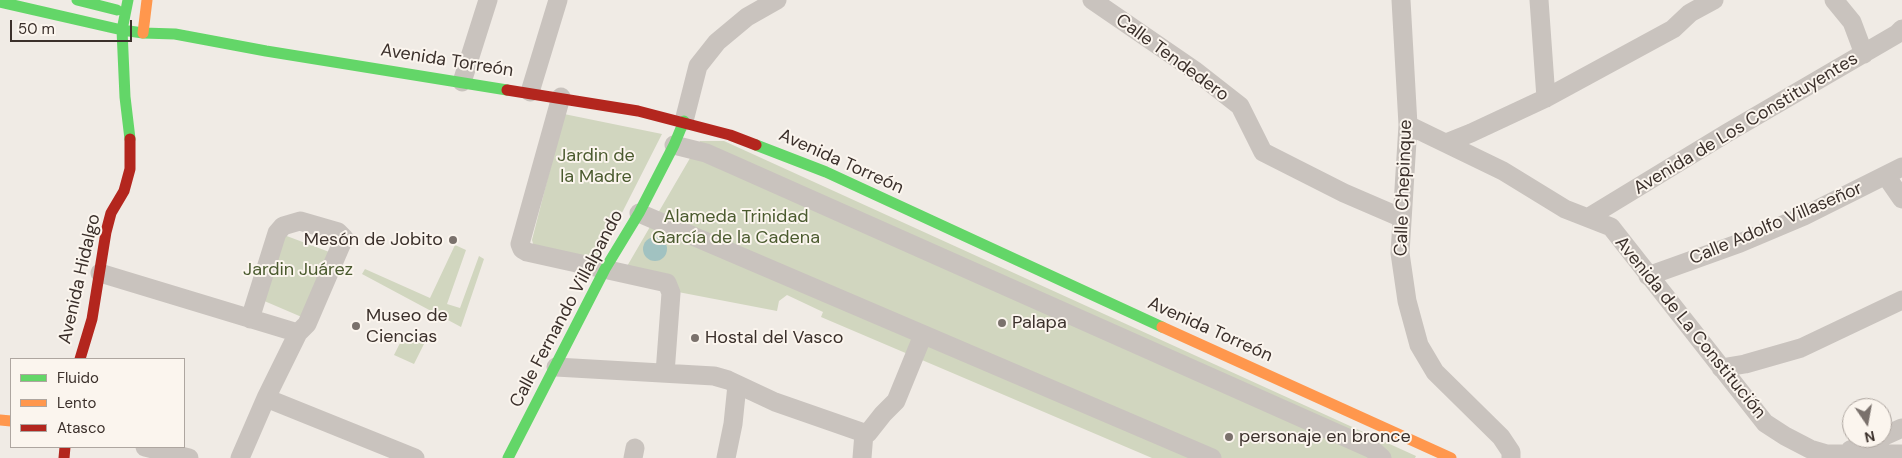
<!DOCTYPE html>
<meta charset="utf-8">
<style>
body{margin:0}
#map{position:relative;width:1902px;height:458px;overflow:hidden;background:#f0ebe5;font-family:"DM Sans",sans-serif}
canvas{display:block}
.legend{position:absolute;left:10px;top:358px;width:175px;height:90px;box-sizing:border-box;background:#fbf5ee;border:1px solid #aea6a0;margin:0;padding:6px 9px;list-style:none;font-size:15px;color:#3b302b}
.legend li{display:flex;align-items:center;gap:10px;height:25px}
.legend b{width:25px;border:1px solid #aea6a0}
.north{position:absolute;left:1842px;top:398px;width:50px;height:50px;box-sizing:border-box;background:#fbf5ee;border:1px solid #aea6a0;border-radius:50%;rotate:168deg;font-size:14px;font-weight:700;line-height:20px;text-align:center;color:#3b302b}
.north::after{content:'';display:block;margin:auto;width:18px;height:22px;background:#7a716c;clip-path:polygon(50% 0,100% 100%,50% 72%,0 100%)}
.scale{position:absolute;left:10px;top:20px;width:122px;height:22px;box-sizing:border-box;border:2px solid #3b302b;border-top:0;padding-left:6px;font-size:15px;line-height:18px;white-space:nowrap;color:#3b302b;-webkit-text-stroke:4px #fbf5ee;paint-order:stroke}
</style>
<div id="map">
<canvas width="1902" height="458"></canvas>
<ul class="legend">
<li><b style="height:6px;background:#63d668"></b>Fluido</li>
<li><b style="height:6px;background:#ff974d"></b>Lento</li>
<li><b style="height:6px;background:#b3261e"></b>Atasco</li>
</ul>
<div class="north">N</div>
<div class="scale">50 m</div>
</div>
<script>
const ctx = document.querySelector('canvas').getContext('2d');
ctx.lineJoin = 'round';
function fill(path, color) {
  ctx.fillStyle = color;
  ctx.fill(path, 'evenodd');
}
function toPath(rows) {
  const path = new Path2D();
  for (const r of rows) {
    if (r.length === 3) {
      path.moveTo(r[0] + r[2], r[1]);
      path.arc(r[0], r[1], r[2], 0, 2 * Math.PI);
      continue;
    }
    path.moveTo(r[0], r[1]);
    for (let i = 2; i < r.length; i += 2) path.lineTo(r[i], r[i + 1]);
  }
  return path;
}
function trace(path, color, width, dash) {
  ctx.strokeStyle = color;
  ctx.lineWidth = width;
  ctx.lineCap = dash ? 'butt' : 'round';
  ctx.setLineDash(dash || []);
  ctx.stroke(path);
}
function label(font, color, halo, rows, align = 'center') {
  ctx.font = font + ' "DM Sans",sans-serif';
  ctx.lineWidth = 4;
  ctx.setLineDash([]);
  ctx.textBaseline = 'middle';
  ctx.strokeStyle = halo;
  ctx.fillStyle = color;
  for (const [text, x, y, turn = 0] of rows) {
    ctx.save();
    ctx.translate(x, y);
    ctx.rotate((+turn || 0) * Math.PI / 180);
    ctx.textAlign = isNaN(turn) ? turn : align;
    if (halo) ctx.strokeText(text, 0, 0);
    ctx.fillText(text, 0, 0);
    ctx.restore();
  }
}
fill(toPath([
 [564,114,662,134,597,262,534,247,532,240],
 [700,141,724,141,1416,456,1415,458,1152,458,821,317,823,312,787,295,779,301,777,311,678,292,626,268],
 [284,235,332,253,304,318,262,300],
 [455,245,466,250,447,304,460,308,479,256,484,259,461,327,362,274,365,269,430,298],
 [404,335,424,344,414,364,394,355]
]), '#d1d6bf');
fill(toPath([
 [655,249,12]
]), '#a1c2c1');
trace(toPath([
 [1092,0,1194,70,1240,106,1263,152,1344,193,1402,218],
 [1401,0,1408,125,1400,253,1407,301,1419,345,1435,372,1501,437,1511,452,1511,458],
 [1539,0,1546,98],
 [1834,0,1852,22,1864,54],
 [462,82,488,0],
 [530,92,558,0],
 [561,97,520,244,522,249,527,252,667,283,671,293,665,373],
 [684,121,698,66,717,42,747,17,777,0],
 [1408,125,1503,171,1565,209,1611,227,1765,423,1785,436,1810,449,1827,454,1902,454],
 [1446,143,1471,133,1546,98,1673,29,1690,13,1714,0],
 [674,145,706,153,731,164,1372,449,1382,458],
 [1886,176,1902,199],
 [639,213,1212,458],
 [1589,217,1727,133,1897,34,1902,29],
 [100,273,298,333],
 [1648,276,1740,243,1804,216,1902,167],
 [556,367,714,376,728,380,775,402,864,433],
 [1721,368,1745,364,1801,348,1902,300],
 [266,398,415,458],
 [864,433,868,433,883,414,896,401,923,335],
 [1882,437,1902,428],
 [145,447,189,458],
 [1850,450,1879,438],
 [240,458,266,398,298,333,307,324,344,238,338,232,300,221,283,226,277,233,250,319],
 [633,458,635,448],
 [726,458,733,424,737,385],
 [862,458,864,433]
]), '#c9c3be', 19);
trace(toPath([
 [77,0,117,10],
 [128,0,122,30,125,97,130,139],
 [0,2,122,30,143,33,175,34,266,51,507,90],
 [756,145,826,172,1162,327],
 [508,458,605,269,639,213,674,145,684,121]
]), '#63d668', 11);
trace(toPath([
 [143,33,147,0],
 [1162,327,1451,458],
 [0,420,11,421]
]), '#ff974d', 11);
trace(toPath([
 [507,90,638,111,730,135,756,145],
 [80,359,92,319,106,232,111,213,124,191,130,169,130,139],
 [64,458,65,447]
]), '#b3261e', 11);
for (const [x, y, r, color] of [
 [453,240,5,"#7a716c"],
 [1002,323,5,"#7a716c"],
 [356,326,5,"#7a716c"],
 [695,338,5,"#7a716c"],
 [1229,437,5,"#7a716c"]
]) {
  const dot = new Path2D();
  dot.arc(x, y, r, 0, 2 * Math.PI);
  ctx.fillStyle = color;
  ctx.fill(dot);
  trace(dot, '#fbf5ee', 2);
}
label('18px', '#3b302b', '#fbf5ee', [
 ["Calle Tendedero",1172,58,36],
 ["Avenida Torreón",447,61,9],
 ["Avenida de Los Constituyentes",1746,124,-31],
 ["Avenida Torreón",841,162,24],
 ["Calle Chepinque",1404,188,-88],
 ["Calle Adolfo Villaseñor",1776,224,-23],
 ["Avenida Hidalgo",80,279,-77],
 ["Calle Fernando Villalpando",567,309,-62],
 ["Avenida de La Constitución",1690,328,51],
 ["Avenida Torreón",1210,330,24]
]);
label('18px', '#4a5a2e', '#fbf5ee', [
 ["Jardin de",596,156],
 ["la Madre",596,177],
 ["Alameda Trinidad",736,217],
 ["García de la Cadena",736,238],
 ["Jardin Juárez",298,270]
]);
label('18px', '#3b302b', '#fbf5ee', [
 ["Mesón de Jobito",443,240,"right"],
 ["Museo de",366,316],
 ["Ciencias",366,337],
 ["Palapa",1012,323],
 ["Hostal del Vasco",705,338],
 ["personaje en bronce",1239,437]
], 'left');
</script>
